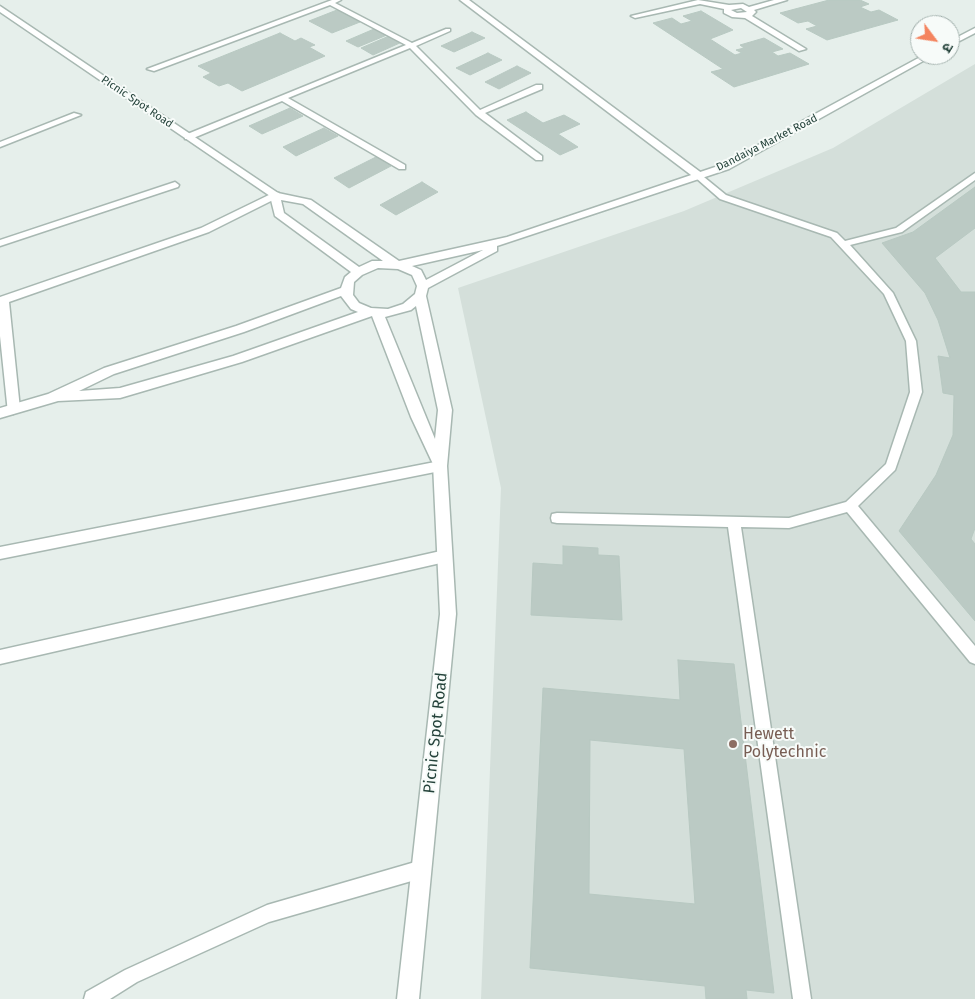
<!DOCTYPE html>
<meta charset="utf-8">
<style>
body{margin:0}
#map{position:relative;width:975px;height:999px;overflow:hidden;background:#e6efeb;font-family:"Fira Sans","Noto Sans Devanagari",sans-serif}
canvas{display:block}
.north{position:absolute;left:910px;top:15px;width:50px;height:50px;box-sizing:border-box;background:#f7fbf9;border:1px solid #a3b1ad;border-radius:50%;rotate:121deg;font-size:14px;font-weight:700;line-height:20px;text-align:center;color:#24423a}
.north::after{content:'';display:block;margin:auto;width:18px;height:22px;background:#f4845f;clip-path:polygon(50% 0,100% 100%,50% 72%,0 100%)}
</style>
<div id="map">
<canvas width="975" height="999"></canvas>
<div class="north">उ</div>
</div>
<script>
const ctx = document.querySelector('canvas').getContext('2d');
ctx.lineJoin = 'round';
function fill(path, color) {
  ctx.fillStyle = color;
  ctx.fill(path, 'evenodd');
}
function toPath(rows) {
  const path = new Path2D();
  for (const r of rows) {
    path.moveTo(r[0], r[1]);
    for (let i = 2; i < r.length; i += 2) path.lineTo(r[i], r[i + 1]);
  }
  return path;
}
function trace(path, color, width, dash) {
  ctx.strokeStyle = color;
  ctx.lineWidth = width;
  ctx.lineCap = dash ? 'butt' : 'round';
  ctx.setLineDash(dash || []);
  ctx.stroke(path);
}
function label(font, color, halo, rows, align = 'center') {
  ctx.font = font + ' "Fira Sans",sans-serif';
  ctx.lineWidth = 4;
  ctx.setLineDash([]);
  ctx.textBaseline = 'middle';
  ctx.strokeStyle = halo;
  ctx.fillStyle = color;
  for (const [text, x, y, turn = 0] of rows) {
    ctx.save();
    ctx.translate(x, y);
    ctx.rotate((+turn || 0) * Math.PI / 180);
    ctx.textAlign = isNaN(turn) ? turn : align;
    if (halo) ctx.strokeText(text, 0, 0);
    ctx.fillText(text, 0, 0);
    ctx.restore();
  }
}
fill(toPath([
 [975,64,975,999,481,999,501,488,458,288,684,211,833,148]
]), '#d4dfda');
const building = toPath([
 [829,0,860,0,869,4,860,7,871,12,879,10,898,20,827,40,806,29,817,26,808,21,798,23,780,13,829,0],
 [337,10,360,22,332,33,309,21,337,10],
 [701,11,733,30,710,39,735,55,742,53,736,50,744,48,740,45,764,38,783,49,772,52,778,56,790,53,809,64,734,87,711,72,723,69,653,23,672,18,681,24,692,21,683,16,701,11],
 [374,29,387,35,358,47,346,41,374,29],
 [472,32,485,38,454,52,441,46,472,32],
 [280,33,295,41,301,38,315,45,309,47,325,56,242,91,228,83,219,86,203,77,211,73,198,66,280,33],
 [389,36,402,42,373,55,361,48,389,36],
 [488,53,502,60,470,75,456,68,488,53],
 [517,66,531,73,499,89,485,82,517,66],
 [290,108,303,116,262,134,249,126,290,108],
 [526,112,543,123,564,115,580,124,558,134,578,147,560,155,507,120,526,112],
 [324,128,338,136,296,156,283,147,324,128],
 [376,157,391,166,349,188,334,178,376,157],
 [422,182,438,192,396,215,380,205,422,182],
 [975,187,975,228,935,258,961,292,975,292,975,528,971,539,975,544,975,621,899,531,936,475,953,435,954,395,943,393,938,356,950,358,938,320,925,293,882,243,913,232,975,187],
 [563,546,598,548,598,555,619,556,622,620,531,615,533,563,563,565,563,546],
 [678,660,734,664,774,993,746,990,747,999,706,999,705,986,530,968,543,688,680,700,678,660],
 [590,740,684,749,695,904,589,894,590,740]
]);
fill(building, '#bbcac4');
trace(building, '#b8c9c2', 1);
const service = toPath([
 [332,0,341,0,335,3,412,43,446,29,450,29,450,31,416,46,480,110,536,85,542,85,542,89,485,113,542,156,542,160,536,160,476,115,410,48,288,98,405,165,405,169,399,169,282,101,191,139,185,139,185,135,406,45,330,5,154,71,147,69,332,0],
 [74,113,81,115,0,147,0,142,74,113],
 [699,173,726,195,837,233,845,241,896,228,975,173,975,180,902,232,850,245,893,293,916,341,922,392,895,470,858,506,975,646,975,664,970,662,847,512,789,528,741,527,811,999,793,999,728,527,557,523,552,522,551,518,552,514,557,513,789,518,846,502,886,464,910,392,906,341,884,294,831,237,720,199,696,178,695,176,699,173],
 [175,182,179,185,178,187,0,246,0,240,175,182],
 [440,461,444,463,446,466,444,469,440,471,0,559,0,547,440,461],
 [445,550,450,552,452,556,450,560,445,562,0,664,0,650,445,550],
 [422,860,428,863,431,869,428,875,422,878,269,922,137,982,110,999,84,999,86,992,125,970,267,905,422,860]
]);
const minor = toPath([
 [460,0,469,0,703,174,703,178,695,178,460,0],
 [698,0,729,5,743,4,749,7,774,0,787,0,754,10,756,12,752,16,806,49,799,51,745,18,732,17,724,13,724,9,700,4,635,18,631,16,698,0],
 [741,8,747,12,737,13,731,10,741,8],
 [275,192,279,193,279,197,209,232,9,302,20,409,13,414,8,413,0,336,0,297,201,228,275,192]
]);
const tertiary = toPath([
 [0,6,278,193,311,200,399,261,507,237,721,165,924,55,934,55,729,169,497,246,497,251,428,288,426,296,452,410,447,466,456,614,419,999,397,999,440,614,433,464,411,417,372,316,242,362,120,398,58,401,0,418,0,408,48,394,104,368,236,326,341,288,345,277,351,272,275,216,270,196,0,12,0,6],
 [281,200,303,204,383,261,372,261,359,267,284,213,281,200],
 [483,250,426,280,421,270,412,266,483,250],
 [378,268,398,269,412,275,417,286,415,294,403,304,388,309,371,308,359,303,353,295,354,282,362,275,378,268],
 [341,296,351,309,358,312,233,356,120,388,79,391,114,374,244,332,341,296],
 [416,306,438,410,435,439,385,317,411,310,416,306],
 [975,28,975,33,950,46,950,41,975,28]
]);
trace(service, '#a8b8b2', 3);
trace(minor, '#a8b8b2', 3);
trace(tertiary, '#a8b8b2', 3);
fill(service, '#fff');
fill(minor, '#fff');
fill(tertiary, '#fff');
for (const [x, y, r, color] of [
 [733,744,5,"#8d6e63"]
]) {
  const dot = new Path2D();
  dot.arc(x, y, r, 0, 2 * Math.PI);
  ctx.fillStyle = color;
  ctx.fill(dot);
  trace(dot, '#f7fbf9', 2);
}
label('11px', '#24423a', '#f7fbf9', [
 ["Picnic Spot Road",137,102,34],
 ["Dandaiya Market Road",767,143,-27]
]);
label('16px', '#24423a', '#f7fbf9', [
 ["Picnic Spot Road",436,733,-84]
]);
label('16px', '#785e54', '#f7fbf9', [
 ["Hewett",743,735],
 ["Polytechnic",743,753]
], 'left');
</script>
